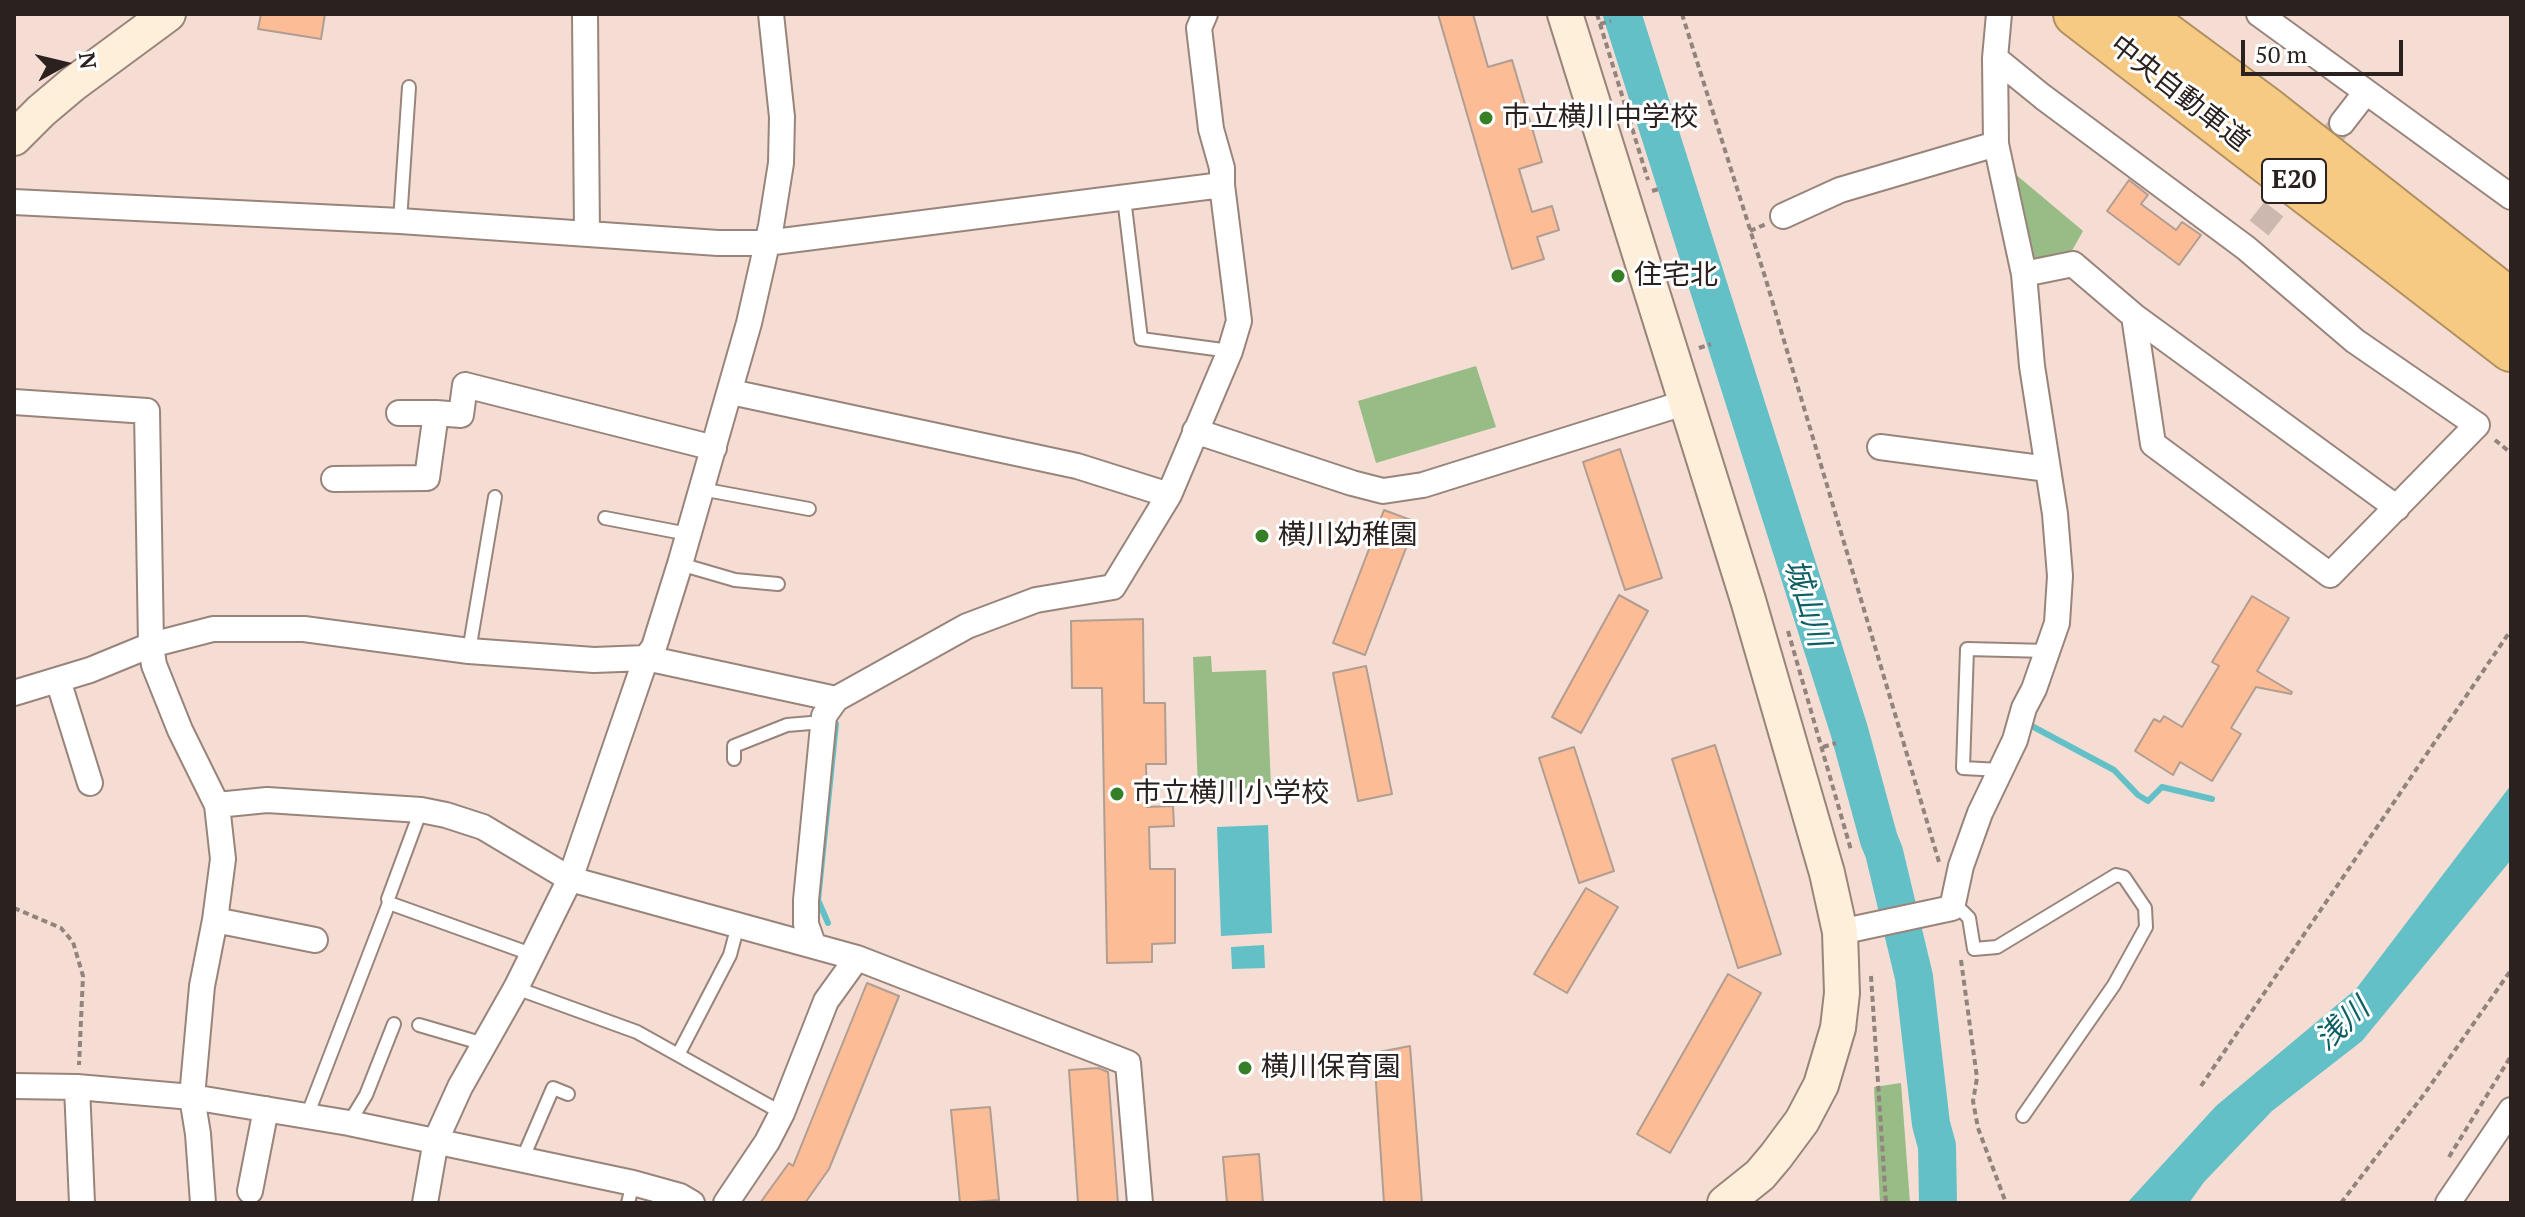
<!DOCTYPE html>
<meta charset="utf-8">
<style>
body{margin:0}
#map{position:relative;width:2525px;height:1217px;overflow:hidden;background:#f5ddd4;font-family:"PT Serif",serif}
canvas{display:block}
.frame{position:absolute;inset:0;border:16px solid #2b221f;pointer-events:none}
.north{position:absolute;left:24px;top:24px;width:80px;height:80px;-webkit-text-stroke:6px #fff;paint-order:stroke;rotate:82deg;font-size:22px;font-weight:700;line-height:32px;text-align:center;color:#2b221f}
.north::after{content:'';display:block;margin:auto;width:28px;height:36px;background:#2b221f;clip-path:polygon(50% 0,100% 100%,50% 72%,0 100%)}
.scale{position:absolute;left:2241px;top:40px;width:162px;height:36px;box-sizing:border-box;border:4px solid #2b221f;border-top:0;padding-left:10px;font-size:24px;line-height:28px;white-space:nowrap;color:#2b221f;-webkit-text-stroke:6px #fff;paint-order:stroke}
</style>
<div id="map">
<canvas width="2525" height="1217"></canvas>
<div class="frame"></div>
<div class="north">N</div>
<div class="scale">50 m</div>
</div>
<script>
const ctx = document.querySelector('canvas').getContext('2d');
ctx.lineJoin = 'round';
function fill(path, color) {
  ctx.fillStyle = color;
  ctx.fill(path, 'evenodd');
}
function toPath(rows) {
  const path = new Path2D();
  for (const r of rows) {
    path.moveTo(r[0], r[1]);
    for (let i = 2; i < r.length; i += 2) path.lineTo(r[i], r[i + 1]);
  }
  return path;
}
function trace(path, color, width, dash) {
  ctx.strokeStyle = color;
  ctx.lineWidth = width;
  ctx.lineCap = dash ? 'butt' : 'round';
  ctx.setLineDash(dash || []);
  ctx.stroke(path);
}
function label(font, color, halo, rows, align = 'center') {
  ctx.font = font + ' "PT Serif","Noto Sans JP",serif';
  ctx.lineWidth = 6;
  ctx.setLineDash([]);
  ctx.textBaseline = 'middle';
  ctx.strokeStyle = halo;
  ctx.fillStyle = color;
  for (const [text, x, y, turn = 0] of rows) {
    ctx.save();
    ctx.translate(x, y);
    ctx.rotate((+turn || 0) * Math.PI / 180);
    ctx.textAlign = isNaN(turn) ? turn : align;
    if (halo) ctx.strokeText(text, 0, 0);
    ctx.fillText(text, 0, 0);
    ctx.restore();
  }
}
fill(toPath([
 [2008,168,2083,231,2069,256,2028,267],
 [1476,366,1496,427,1376,463,1358,401],
 [1211,656,1212,672,1266,670,1271,787,1198,790,1193,657],
 [1901,1083,1910,1203,1880,1203,1874,1087]
]), '#98bc86');
fill(toPath([
 [2511,785,2511,860,2362,1041,2272,1111,2204,1182,2189,1203,2127,1203,2216,1106,2356,989],
 [1268,825,1272,933,1221,936,1217,827],
 [1264,945,1265,968,1232,969,1231,947]
]), '#63c0c7');
trace(toPath([
 [2028,724,2114,770,2138,795,2148,801,2162,787,2212,799],
 [828,923,818,900,836,724]
]), '#63c0c7', 6);
trace(toPath([
 [1622,14,1849,730,1879,840,1884,852,1914,977,1931,1124,1937,1146,1938,1203]
]), '#63c0c7', 38);
const building = toPath([
 [261,14,325,14,321,39,258,29,261,14],
 [1438,14,1473,14,1488,67,1512,60,1542,162,1519,169,1532,212,1552,206,1559,230,1537,237,1544,259,1512,269,1438,14],
 [2129,180,2148,195,2141,204,2176,230,2182,222,2201,235,2179,265,2107,211,2129,180],
 [1620,449,1662,578,1625,590,1583,462,1620,449],
 [1384,510,1416,522,1365,655,1333,643,1384,510],
 [1619,595,1648,611,1581,733,1552,717,1619,595],
 [2252,596,2289,618,2257,671,2292,692,2291,694,2256,687,2231,728,2241,734,2212,781,2180,762,2173,775,2135,751,2154,719,2160,722,2164,716,2182,727,2219,666,2212,662,2252,596],
 [1143,619,1144,703,1165,703,1166,764,1146,764,1147,807,1173,806,1174,826,1149,827,1150,869,1175,869,1175,943,1152,944,1152,962,1107,963,1102,688,1072,688,1071,621,1143,619],
 [1366,666,1392,794,1358,801,1333,673,1366,666],
 [1715,745,1781,954,1738,968,1672,759,1715,745],
 [1574,747,1614,871,1579,883,1539,758,1574,747],
 [1586,888,1618,907,1567,993,1534,974,1586,888],
 [1728,974,1761,993,1670,1153,1637,1134,1728,974],
 [867,983,899,996,829,1169,805,1203,760,1203,789,1163,793,1166,867,983],
 [1410,1046,1422,1203,1384,1203,1374,1053,1410,1046],
 [1098,1068,1108,1072,1118,1203,1078,1203,1069,1070,1098,1068],
 [990,1107,999,1200,960,1203,951,1110,990,1107],
 [1259,1154,1263,1203,1227,1203,1223,1157,1259,1154]
]);
fill(building, '#fbbc96');
trace(building, '#b19d91', 2);
trace(toPath([
 [2259,228,2342,123]
]), '#cdb8b0', 24, [24, 12]);
const lane = toPath([
 [1124,198,1141,339,1230,351],
 [400,221,409,87],
 [701,489,809,509],
 [605,518,688,534],
 [680,564,735,580,778,584],
 [469,651,495,497],
 [734,759,734,746,787,725,823,722],
 [2000,770,1963,768,1967,649,2048,651],
 [421,810,388,899,389,903,531,954],
 [1952,908,1962,911,1969,918,1974,949,1997,947,2116,875,2124,877,2145,908,2146,927,2114,985,2023,1116],
 [516,988,637,1032,782,1113],
 [419,1025,484,1044],
 [678,1055,730,955,738,925],
 [307,1116,389,903],
 [349,1123,366,1095,394,1024],
 [522,1160,553,1088,568,1094],
 [628,1203,633,1183]
]);
const street = toPath([
 [585,14,587,233],
 [2259,14,2511,197],
 [1995,58,2043,97,2246,248,2355,341,2477,425,2330,575,2153,444,2134,316,2073,264,2024,274],
 [2342,123,2366,92],
 [14,202,400,221,718,243,766,243,1222,185],
 [1783,216,1840,190,1996,144],
 [2134,316,2397,508],
 [731,392,1077,466,1169,495],
 [14,402,147,411,151,645,154,665,180,730,217,805,223,859,215,920,202,986,192,1097,198,1134,203,1203],
 [399,413,436,413],
 [1195,431,1352,483,1383,491,1423,485,1684,403],
 [1880,447,2048,469],
 [334,479,427,478,436,413,461,415,465,385,714,448],
 [58,680,90,783],
 [14,693,90,670,151,645,213,629,304,629,469,651,594,660,646,658,836,699],
 [217,805,267,800,421,810,446,815,483,827,570,879,857,958,1128,1063,1140,1203],
 [215,920,315,940],
 [1840,932,1952,908,1961,866,1980,813,2015,740,2024,708,2034,689,2057,623,2060,576,2055,514,2032,366,2024,274,1996,144,1995,58,1999,14],
 [813,944,806,924,806,900,824,716,836,699,967,626,1036,600,1113,587,1169,495,1230,351,1239,321,1222,185,1222,168,1211,129,1199,28,1205,14],
 [14,1086,77,1087,192,1097,349,1123,633,1183,680,1196,692,1203],
 [77,1087,82,1203],
 [250,1191,266,1109],
 [425,1203,436,1140,460,1087,516,988,570,879,646,658,654,647,680,564,749,323,771,226,781,163,782,117,771,14],
 [726,1203,767,1142,782,1113,826,1001,857,958],
 [2448,1203,2511,1110]
]);
const secondary = toPath([
 [1565,14,1748,600,1827,873,1840,932,1842,993,1838,1028,1821,1085,1802,1121,1776,1156,1760,1175,1725,1203],
 [14,138,41,111,73,84,168,14]
]);
const highway = toPath([
 [2076,14,2511,349],
 [2137,14,2267,110,2511,302]
]);
trace(lane, '#99847b', 16);
trace(street, '#99847b', 28);
trace(secondary, '#99847b', 38);
trace(highway, '#b08f60', 48);
trace(toPath([
 [1597,14,1648,180],
 [1682,14,1766,280,1939,862],
 [1600,24,1611,21],
 [1652,191,1662,188],
 [1750,231,1766,224],
 [1699,348,1711,344],
 [2495,440,2511,453],
 [1788,631,1851,850],
 [1823,747,1836,743],
 [14,908,61,928,73,942,83,976,79,1065],
 [1961,960,1977,1078,1973,1101,1978,1128,2006,1203],
 [1871,976,1886,1203],
 [2201,1086,2511,630],
 [2449,1157,2511,1056],
 [2341,1203,2425,1093,2511,970]
]), '#93837d', 4, [6, 4]);
trace(lane, '#fff', 12);
trace(street, '#fff', 24);
trace(secondary, '#fdefda', 34);
trace(highway, '#f7ca83', 44);
for (const [x, y, r, color] of [
 [1486,118,8,"#367f26"],
 [1618,276,8,"#367f26"],
 [1262,536,8,"#367f26"],
 [1117,794,8,"#367f26"],
 [1245,1068,8,"#367f26"]
]) {
  const dot = new Path2D();
  dot.arc(x, y, r, 0, 2 * Math.PI);
  ctx.fillStyle = color;
  ctx.fill(dot);
  trace(dot, '#fff', 3);
}
for (const [x, y, w] of [
 [2294,181,64]
]) {
  const box = new Path2D();
  box.roundRect(x - w / 2, y - 22, w, 44, 6);
  ctx.fillStyle = '#fff';
  ctx.fill(box);
  trace(box, '#2b221f', 2);
}
label('bold 26px', '#2b221f', null, [
 ["E20",2294,181]
]);
label('28px', '#2b221f', '#fff', [
 ["中央自動車道",2179,94,38]
]);
label('28px', '#2b221f', '#fff', [
 ["市立横川中学校",1502,118],
 ["住宅北",1634,276],
 ["横川幼稚園",1278,536],
 ["市立横川小学校",1133,794],
 ["横川保育園",1261,1068]
], 'left');
label('italic 30px', '#0e5f64', '#fff', [
 ["城山川",1806,603,73],
 ["浅川",2343,1025,-42]
]);
</script>
